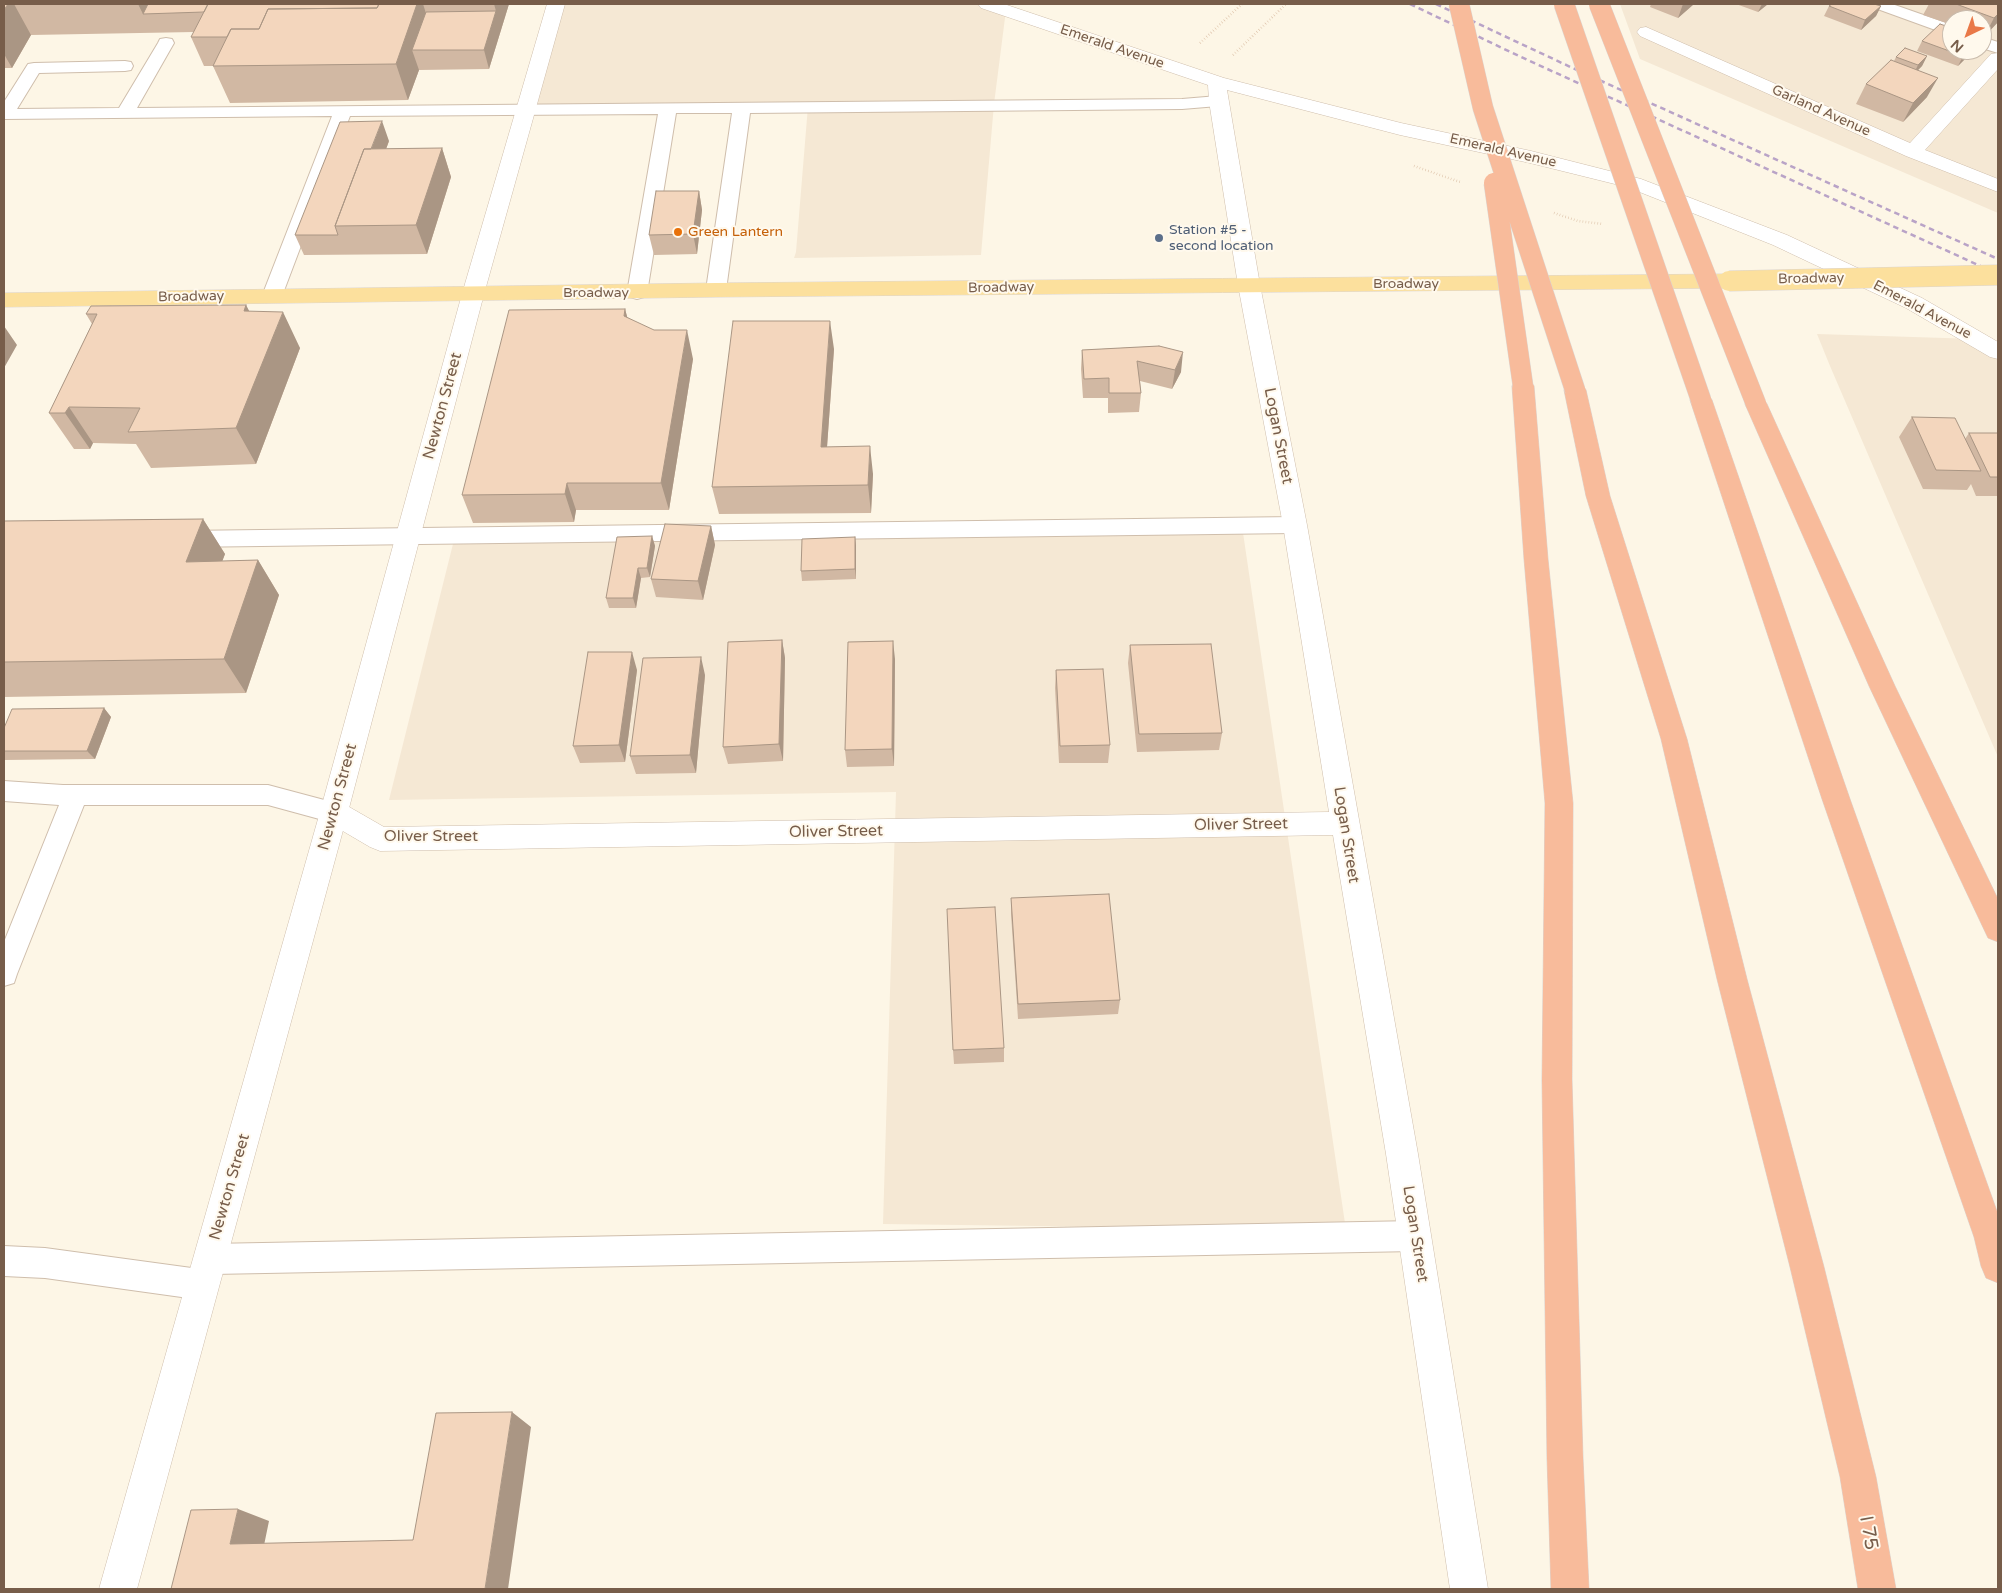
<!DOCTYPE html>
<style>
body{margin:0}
#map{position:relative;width:2002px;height:1593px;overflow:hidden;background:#fdf6e6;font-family:"Varela Round",sans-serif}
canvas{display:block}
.frame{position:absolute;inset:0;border:5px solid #775d4a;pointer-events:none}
.north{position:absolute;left:1942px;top:10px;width:50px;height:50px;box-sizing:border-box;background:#fff9ed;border:1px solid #c9bbac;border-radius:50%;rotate:222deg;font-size:14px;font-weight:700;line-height:20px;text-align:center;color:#775d4a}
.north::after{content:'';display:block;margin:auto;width:18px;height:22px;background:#e97948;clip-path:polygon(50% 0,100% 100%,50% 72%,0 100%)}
</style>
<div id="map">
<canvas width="2002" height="1593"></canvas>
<div class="frame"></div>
<div class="north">N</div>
</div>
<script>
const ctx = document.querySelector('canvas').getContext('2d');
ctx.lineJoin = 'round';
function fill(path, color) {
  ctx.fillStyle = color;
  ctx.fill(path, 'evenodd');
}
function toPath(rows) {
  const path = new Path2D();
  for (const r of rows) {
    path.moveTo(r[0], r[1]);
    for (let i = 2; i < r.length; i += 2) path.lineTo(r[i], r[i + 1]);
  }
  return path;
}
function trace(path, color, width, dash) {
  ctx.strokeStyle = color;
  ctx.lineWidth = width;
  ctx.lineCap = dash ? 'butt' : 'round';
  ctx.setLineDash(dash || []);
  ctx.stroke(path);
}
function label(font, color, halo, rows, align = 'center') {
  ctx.font = font + ' "Varela Round",sans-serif';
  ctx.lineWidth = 4;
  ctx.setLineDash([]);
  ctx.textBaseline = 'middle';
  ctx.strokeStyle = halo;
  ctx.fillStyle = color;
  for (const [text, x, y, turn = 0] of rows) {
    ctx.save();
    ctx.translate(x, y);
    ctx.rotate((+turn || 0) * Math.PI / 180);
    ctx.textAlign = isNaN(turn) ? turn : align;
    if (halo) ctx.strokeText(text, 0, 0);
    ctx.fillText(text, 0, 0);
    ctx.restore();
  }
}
fill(toPath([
 [556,4,986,4,1006,10,994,104,981,255,794,258,796,252,808,106,526,109],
 [1620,4,1998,4,1998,213,1640,59],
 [1952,20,1982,20,1982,50,1952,50],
 [1817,334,1977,339,1998,352,1998,757,1830,366],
 [1242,526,1346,1230,883,1224,896,792,389,800,455,536]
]), '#f5e8d4');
const service = toPath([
 [1870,4,1892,4,1952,25,1952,36,1872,7,1870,4],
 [1982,37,1998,42,1998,53,1982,48,1982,37],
 [166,38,172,39,174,43,137,108,1182,99,1218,96,1224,97,1227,101,1224,105,1218,106,1182,109,750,113,726,290,723,294,716,296,709,294,706,290,732,113,676,113,647,293,644,297,637,299,630,297,627,293,658,114,350,116,282,296,279,300,272,302,265,300,262,296,332,116,4,119,4,102,28,64,34,63,125,61,131,62,133,66,131,70,125,71,39,73,17,109,119,108,158,43,160,39,166,38],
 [1295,517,1303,519,1306,525,1303,531,1295,533,182,547,174,545,171,539,174,533,182,531,1295,517],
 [4,781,63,785,268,785,343,805,347,812,343,819,334,823,268,805,84,805,17,974,14,983,4,986,4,942,59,805,4,801,4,781],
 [1415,1221,1426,1226,1430,1236,1426,1246,1415,1251,213,1274,218,1285,214,1296,203,1300,45,1278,4,1276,4,1246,45,1248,199,1269,195,1259,199,1248,210,1244,1415,1221]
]);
const minor = toPath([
 [547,4,565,4,484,294,481,299,473,301,465,299,462,294,547,4],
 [978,4,1004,4,1224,78,1401,123,1531,151,1641,179,1787,235,1922,298,1998,342,1998,359,1990,357,1906,308,1773,245,1627,187,1530,163,1400,135,1227,90,1260,285,1307,525,1418,1154,1488,1589,1450,1589,1386,1154,1333,835,380,851,370,847,324,820,320,812,324,804,334,800,344,804,384,827,1329,812,1283,525,1238,285,1209,101,1208,85,981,8,978,4],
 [1646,27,1910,143,1991,54,1998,53,1998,69,1925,150,1998,179,1998,192,1906,156,1640,36,1637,32,1640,28,1646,27]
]);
const tertiary = toPath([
 [473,287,481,289,484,294,348,812,137,1589,99,1589,320,812,462,294,465,289,473,287]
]);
const primary = toPath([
 [1729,274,1736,276,1740,281,1736,286,1729,288,716,297,4,307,4,293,716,283,1729,274]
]);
const motorway = toPath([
 [1523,378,1531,381,1534,386,1548,559,1573,803,1572,1080,1583,1458,1589,1589,1551,1589,1547,1458,1542,1080,1545,803,1524,559,1512,386,1515,381,1523,378],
 [1575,382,1583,385,1586,390,1610,496,1687,739,1747,979,1824,1267,1876,1477,1896,1589,1858,1589,1840,1477,1790,1267,1717,979,1661,739,1586,496,1564,390,1567,385,1575,382],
 [1701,392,1709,395,1712,400,1850,799,1998,1214,1998,1283,1986,1278,1981,1266,1974,1237,1822,799,1690,400,1693,395,1701,392],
 [1756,396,1764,399,1767,404,1895,686,1998,899,1998,942,1988,938,1869,686,1745,404,1748,399,1756,396]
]);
trace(service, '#cfbeac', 2);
trace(minor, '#cfbeac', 1);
trace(tertiary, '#cfbeac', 1);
trace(primary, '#dcd5d0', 1);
trace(motorway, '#dcd5d0', 1);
trace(toPath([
 [1200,43,1242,4],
 [1233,55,1286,4],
 [1414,166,1460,182],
 [1554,213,1578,221,1603,224]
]), '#d8ba9f', 2.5, [0.5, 2.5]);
fill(service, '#fff');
fill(minor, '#fff');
fill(tertiary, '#fff');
fill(primary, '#fce09d');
fill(motorway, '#f8bb9b');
trace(toPath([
 [1410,4,1521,57,1998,274],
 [1436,4,1579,71,1998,259]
]), '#b9a3c7', 2.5, [5.5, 4]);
const primaryBridge = toPath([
 [1729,281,1998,275]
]);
const motorwayBridge = toPath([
 [1459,4,1483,108,1575,390],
 [1564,4,1701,400],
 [1599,4,1756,404],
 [1494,183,1523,386]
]);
trace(primaryBridge, '#dcd5d0', 21, []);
trace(motorwayBridge, '#dcd5d0', 21, []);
trace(primaryBridge, '#fce09d', 20);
trace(motorwayBridge, '#f8bb9b', 20);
fill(toPath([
 [4,4,509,4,489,69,419,70,408,100,230,103,213,66,204,66,191,37,194,32,31,35,12,68,4,68],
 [1651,4,1694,4,1678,18,1650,7],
 [1736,4,1768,4,1758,12],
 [1929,4,1998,4,1998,22,1984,37,1982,36,1982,20,1952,20,1952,25,1923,15],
 [1829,6,1881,6,1876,16,1861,30,1824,16],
 [1922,41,1974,50,1958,66,1917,51],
 [1927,56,1922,66,1918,70,1927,97,1903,122,1856,104,1866,84,1894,61,1896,57],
 [389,141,386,149,442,148,451,177,427,254,304,255,295,235],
 [699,191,702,210,697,254,654,255,649,235],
 [246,305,249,311,300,348,256,464,151,468,136,444,93,443,90,449,74,449,49,413,92,324,86,314],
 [625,309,627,317,693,359,669,510,576,510,574,522,473,523,462,495],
 [1159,346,1181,372,1172,389,1140,381,1141,393,1139,412,1108,413,1108,398,1083,398,1081,369,1082,350],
 [834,349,827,447,873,474,871,513,719,514,712,487],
 [1912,417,1965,439,1969,433,1998,433,1998,496,1976,496,1971,484,1967,490,1923,489,1899,437],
 [203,519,225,554,222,561,258,560,279,595,246,693,4,697,4,521],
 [711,526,715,545,703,600,656,597,651,579],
 [652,536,655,546,650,577,641,578,636,608,609,608,606,598],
 [855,537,856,546,856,579,802,581,801,571],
 [782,640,785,658,783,761,728,764,723,747],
 [1130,645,1222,733,1219,750,1137,752,1128,663],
 [895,659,894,766,847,767,845,750],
 [637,670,625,762,580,763,573,746],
 [1056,670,1110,745,1108,763,1059,763,1055,688],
 [705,675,696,773,636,774,630,756],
 [104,708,111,717,95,759,4,760,4,728],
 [1011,898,1120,1000,1118,1014,1018,1019,1011,914],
 [1004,1048,1004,1062,954,1064,953,1050]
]), '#d1b8a3');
fill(toPath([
 [8,4,14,4,31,35,12,68,4,54,4,10],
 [138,4,167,4,143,14],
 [417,4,423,4,432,32,412,50,419,70,408,100,396,64],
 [494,4,509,4,489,69,484,50,496,11],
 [1683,4,1694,4,1678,18],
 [1762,4,1768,4,1758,12],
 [1881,6,1876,16,1861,30,1865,20],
 [1998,14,1998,22,1984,37,1994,18],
 [1969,50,1974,50,1958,66,1963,56],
 [1927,56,1922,66,1913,75,1918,65],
 [1938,78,1927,97,1903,122,1913,103],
 [382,121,389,141,358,225,342,225],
 [442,148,451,177,427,254,416,225],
 [699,191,702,210,697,254,693,234],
 [246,305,265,342,244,311],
 [625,309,633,338,624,316],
 [283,312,300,348,256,464,236,428],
 [830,321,834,349,825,475,821,447],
 [4,326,17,345,4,368],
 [687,330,693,359,669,510,661,483],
 [1183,352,1181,372,1172,389,1175,370],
 [69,407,93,443,90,449,65,413],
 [870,446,873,474,871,513,868,485],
 [567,483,576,510,574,522,565,494],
 [203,519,225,554,209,597,186,562],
 [711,526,715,545,703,600,698,581],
 [652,536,655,546,650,577,647,568],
 [855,537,856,546,856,579,855,569],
 [258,560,279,595,246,693,224,659],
 [638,568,641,578,636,608,633,598],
 [782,640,785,658,783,761,779,744],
 [893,641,895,659,894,766,892,749],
 [632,652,637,670,625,762,619,745],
 [701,657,705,675,696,773,690,755],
 [104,708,111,717,95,759,87,751],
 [512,1412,531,1427,508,1589,485,1589],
 [238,1509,269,1521,262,1555,230,1544]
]), '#aa9684');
const building = toPath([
 [4,4,8,4,4,10,4,4],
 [148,4,208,4,204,12,143,14,148,4],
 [208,4,379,4,377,8,268,9,259,29,231,29,227,37,191,37,208,4],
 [379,4,417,4,396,64,213,66,231,29,259,29,268,9,377,8,379,4],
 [1832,4,1874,4,1881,6,1865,20,1829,6,1832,4],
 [1956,4,1998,4,1998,14,1994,18,1956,4],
 [496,11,484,50,412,50,426,12,496,11],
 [1940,24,1952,28,1952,50,1969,50,1963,56,1922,41,1940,24],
 [1905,48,1927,56,1918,65,1896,57,1905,48],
 [1891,60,1938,78,1913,103,1866,84,1891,60],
 [382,121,371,149,364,149,335,226,338,235,295,235,340,122,382,121],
 [442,148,416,225,335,226,364,149,442,148],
 [656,191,699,191,693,234,649,235,656,191],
 [246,305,244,311,283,312,236,428,128,432,140,408,69,407,65,413,49,413,97,314,86,314,91,306,246,305],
 [625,309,624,316,654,330,687,330,661,483,567,483,565,494,462,495,509,310,625,309],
 [733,321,830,321,821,447,870,446,868,485,712,487,733,321],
 [1159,346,1183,352,1175,370,1137,361,1141,393,1109,393,1109,378,1084,379,1082,350,1159,346],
 [1912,417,1955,418,1981,471,1936,470,1912,417],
 [1969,433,1998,433,1998,477,1990,477,1969,433],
 [203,519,186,562,258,560,224,659,4,662,4,521,203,519],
 [665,524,711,526,698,581,651,579,665,524],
 [652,536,647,568,638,568,633,598,606,598,617,537,652,536],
 [855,537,855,569,801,571,802,539,855,537],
 [782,640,779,744,723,747,728,642,782,640],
 [893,641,892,749,845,750,848,642,893,641],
 [1211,644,1222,733,1139,734,1130,645,1211,644],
 [588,652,632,652,619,745,573,746,588,652],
 [701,657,690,755,630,756,643,658,701,657],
 [1103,669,1110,745,1060,746,1056,670,1103,669],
 [104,708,87,751,4,751,4,728,12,709,104,708],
 [1109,894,1120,1000,1018,1004,1011,898,1109,894],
 [995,907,1004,1048,953,1050,947,909,995,907],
 [512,1412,485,1589,171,1589,191,1510,238,1509,230,1544,413,1540,436,1413,512,1412]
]);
fill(building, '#f3d6bd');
trace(building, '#aa9684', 1);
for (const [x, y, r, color] of [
 [678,232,5,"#e8710a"],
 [1159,238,5,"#5c6f8a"]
]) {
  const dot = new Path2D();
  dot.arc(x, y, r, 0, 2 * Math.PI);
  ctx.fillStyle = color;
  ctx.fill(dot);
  trace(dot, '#fff9ed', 2);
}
label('14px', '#775d4a', '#fff9ed', [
 ["Emerald Avenue",1112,47,19],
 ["Garland Avenue",1821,111,24],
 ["Emerald Avenue",1503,151,13],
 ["Broadway",1811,279,-1],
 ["Broadway",1406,284],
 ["Broadway",1001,288,-1],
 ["Broadway",596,293],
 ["Broadway",191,297,-1],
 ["Emerald Avenue",1922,310,28]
]);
label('14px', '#4e5e75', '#fff9ed', [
 ["Station #5 -",1169,230],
 ["second location",1169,246]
], 'left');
label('14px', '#c56008', '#fff9ed', [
 ["Green Lantern",688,232]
], 'left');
label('16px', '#775d4a', '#fff9ed', [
 ["Newton Street",443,406,-75],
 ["Logan Street",1278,436,79],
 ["Newton Street",338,797,-75],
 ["Oliver Street",1241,825,-1],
 ["Oliver Street",836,832,-1],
 ["Logan Street",1346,835,81],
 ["Oliver Street",431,837],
 ["Newton Street",230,1187,-74],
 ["Logan Street",1415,1234,81]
]);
label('19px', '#775d4a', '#fff9ed', [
 ["I 75",1868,1533,80]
]);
</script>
